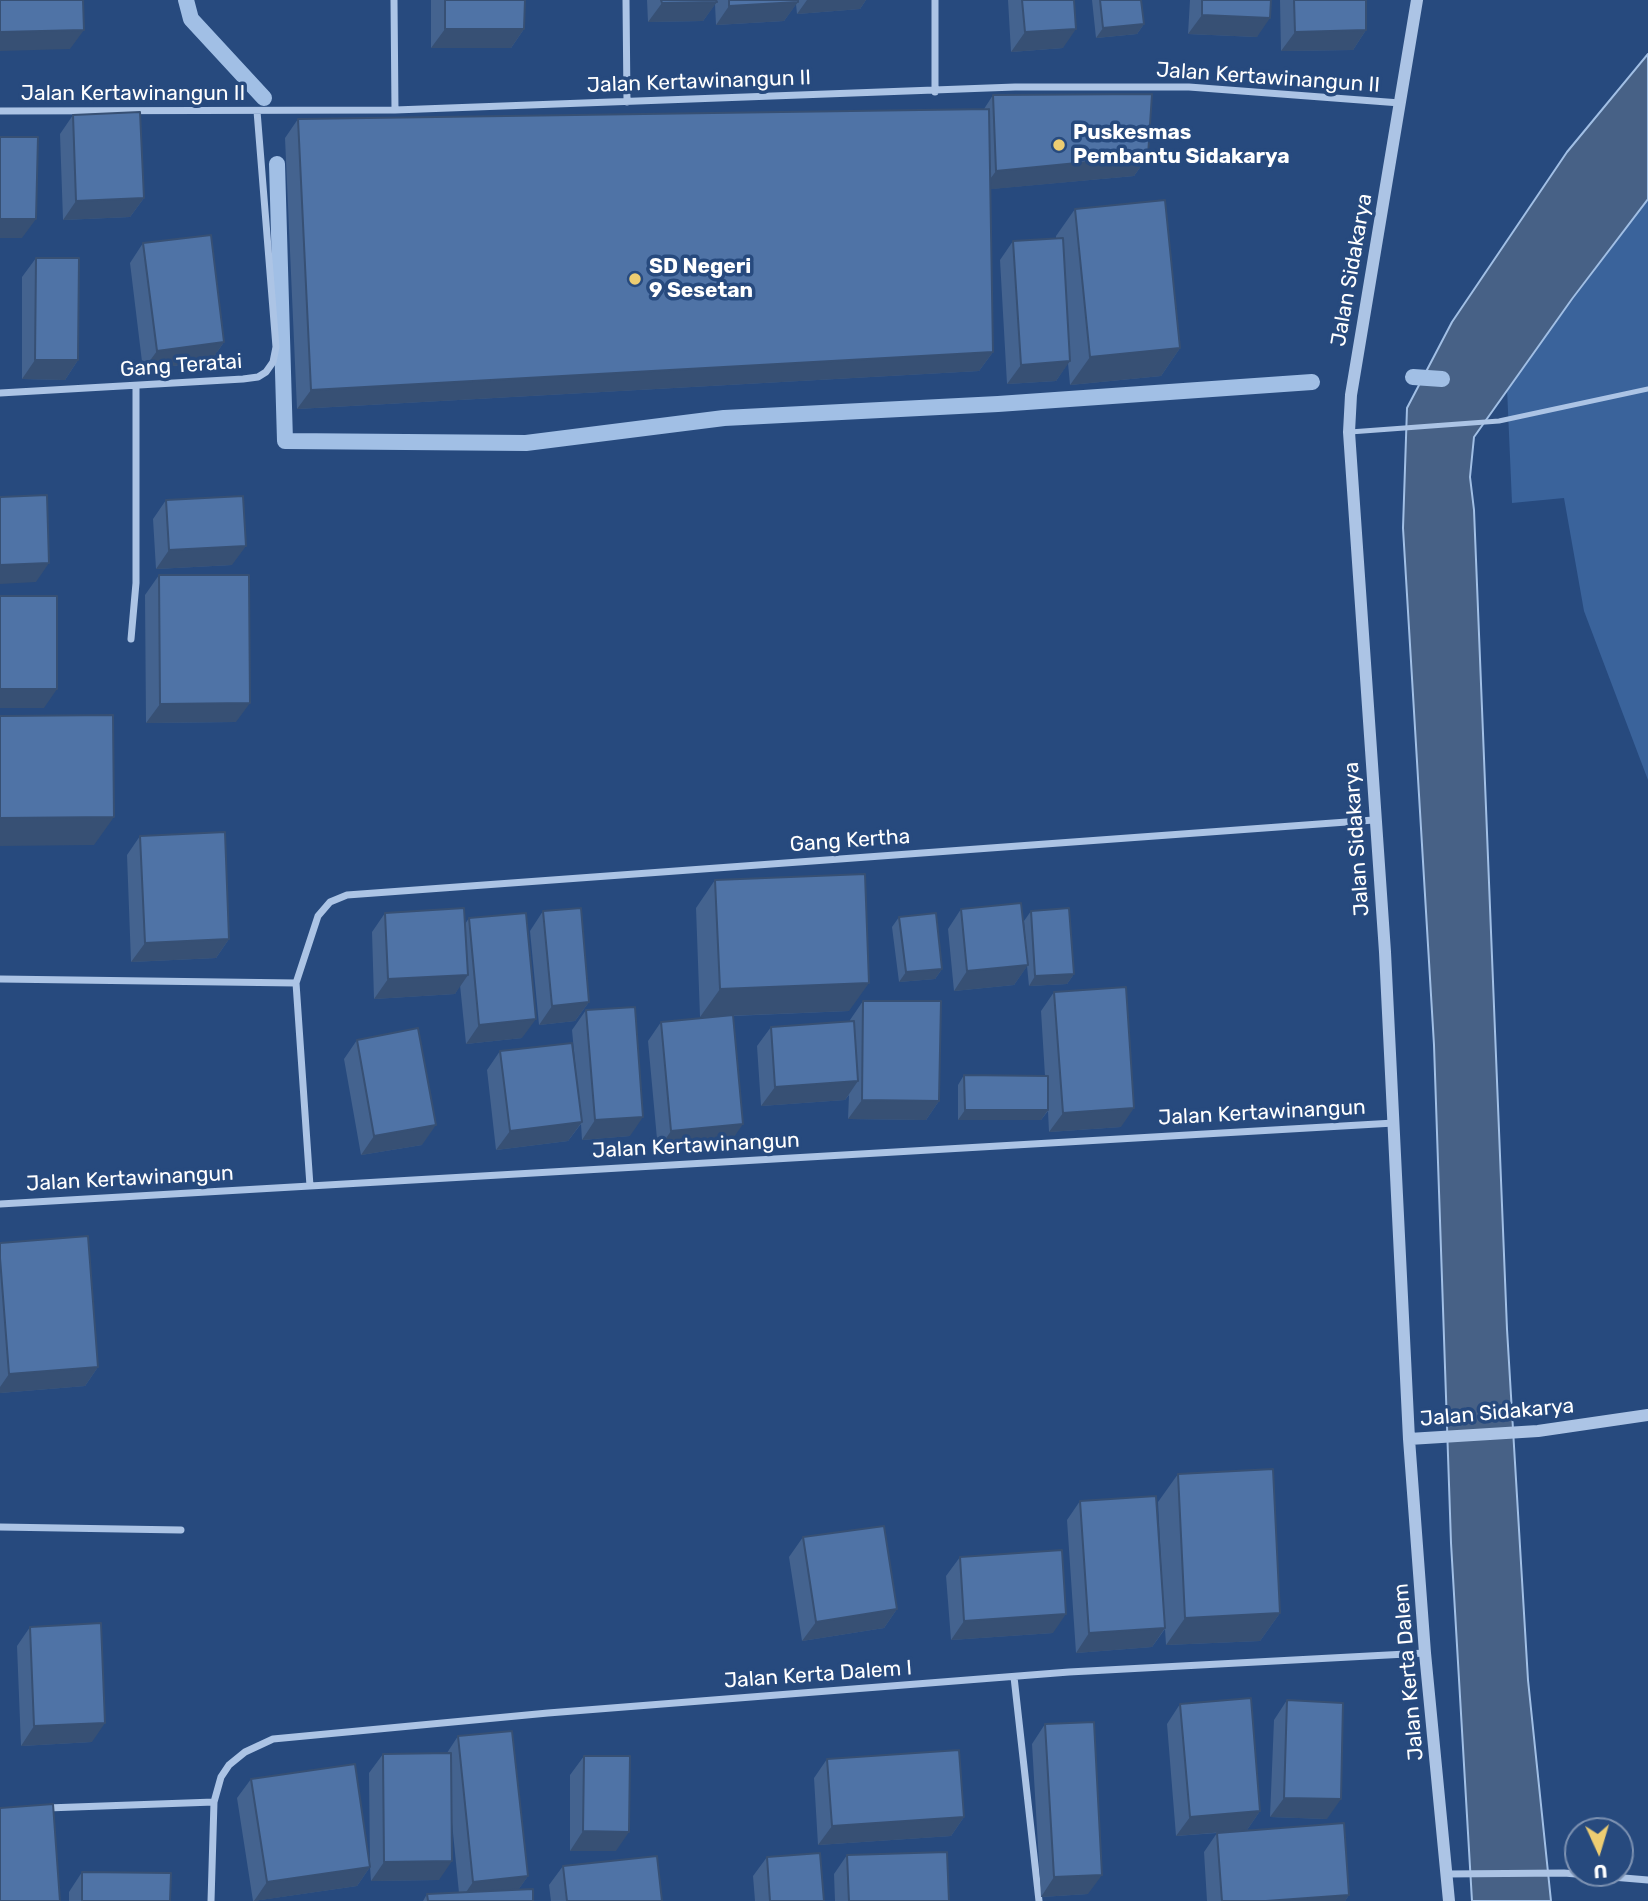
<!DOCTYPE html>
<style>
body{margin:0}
#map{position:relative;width:1648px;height:1901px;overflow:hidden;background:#274a7e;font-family:Rubik,sans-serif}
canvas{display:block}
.north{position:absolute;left:1564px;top:1817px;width:70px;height:70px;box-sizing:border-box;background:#274a7e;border:2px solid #7d92b2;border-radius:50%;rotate:176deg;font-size:19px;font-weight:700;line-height:28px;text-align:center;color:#fff}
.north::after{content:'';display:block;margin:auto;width:24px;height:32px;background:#edcd72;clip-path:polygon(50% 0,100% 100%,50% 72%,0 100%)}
</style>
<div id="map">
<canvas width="1648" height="1901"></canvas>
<div class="north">U</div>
</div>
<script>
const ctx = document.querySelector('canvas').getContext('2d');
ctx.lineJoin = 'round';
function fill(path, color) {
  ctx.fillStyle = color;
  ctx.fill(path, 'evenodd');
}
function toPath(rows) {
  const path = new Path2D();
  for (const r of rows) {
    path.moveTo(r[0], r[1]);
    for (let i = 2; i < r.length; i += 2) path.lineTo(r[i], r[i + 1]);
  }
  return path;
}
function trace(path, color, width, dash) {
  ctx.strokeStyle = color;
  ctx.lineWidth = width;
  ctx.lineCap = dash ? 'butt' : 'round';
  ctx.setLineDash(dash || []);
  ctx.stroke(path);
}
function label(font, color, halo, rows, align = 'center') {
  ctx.font = font + ' Rubik,sans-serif';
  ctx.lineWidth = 7;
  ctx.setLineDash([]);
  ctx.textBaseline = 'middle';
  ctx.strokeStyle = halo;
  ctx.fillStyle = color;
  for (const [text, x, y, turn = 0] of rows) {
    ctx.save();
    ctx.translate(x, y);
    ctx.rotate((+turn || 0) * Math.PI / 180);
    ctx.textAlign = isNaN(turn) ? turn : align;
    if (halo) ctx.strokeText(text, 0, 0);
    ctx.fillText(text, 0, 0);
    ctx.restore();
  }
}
fill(toPath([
 [1648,199,1648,780,1584,611,1564,498,1512,503,1507,388]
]), '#3a639b');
const water = toPath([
 [1648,54,1648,199,1572,299,1474,437,1470,477,1474,510,1507,1329,1528,1680,1551,1901,1472,1901,1451,1543,1434,1045,1403,528,1407,408,1452,322,1567,152,1648,54]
]);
fill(water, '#476186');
trace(water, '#a1bfe5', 2);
trace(toPath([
 [186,0,191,19,264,98],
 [277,164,285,441,526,443,724,418,998,404,1312,382],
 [1413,377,1442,379]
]), '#a1bfe5', 16);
trace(toPath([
 [1350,432,1499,421,1648,389]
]), '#acc4e5', 5);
trace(toPath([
 [394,0,395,110],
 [626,0,627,102],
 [935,92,935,0],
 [0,111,395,110,1015,87,1189,87,1400,103],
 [0,393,243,379,258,377,266,372,273,362,276,347,257,111],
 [131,639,136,583,136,387],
 [0,979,296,983],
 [310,1186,296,983,318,916,330,902,347,895,1374,820],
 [0,1204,1394,1123],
 [0,1527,181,1530],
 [1014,1677,1039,1901],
 [47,1808,214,1802],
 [1447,1874,1564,1873,1648,1880],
 [211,1901,214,1802,221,1777,229,1765,245,1752,273,1739,548,1713,1069,1672,1425,1653]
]), '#acc4e5', 7);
trace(toPath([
 [1417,0,1351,395,1349,432,1385,952,1409,1439,1425,1653,1449,1901],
 [1409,1439,1538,1431,1648,1415]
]), '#acc4e5', 12);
fill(toPath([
 [431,0,525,0,524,29,511,48,431,48],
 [647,0,866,0,860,9,797,14,796,4,784,21,716,25,715,4,703,21,648,22],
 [1008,0,1074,0,1063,48,1011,52],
 [1092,0,1141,0,1144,24,1137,34,1096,38],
 [1190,0,1271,0,1257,37,1188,34],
 [1280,0,1366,0,1366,30,1353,50,1281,51],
 [993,95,1148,156,1134,176,990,189,993,352,979,371,297,409,285,138,298,119,984,109],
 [73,115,144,198,130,217,63,220,60,134],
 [1075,209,1180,348,1161,376,1070,385,1068,363,1056,381,1007,384,1000,260,1013,241,1056,238,1056,236],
 [143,243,224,342,211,361,143,370,130,263],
 [36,258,78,360,65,380,22,379,22,277],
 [166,500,232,565,156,569,153,519],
 [159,575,236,722,146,723,145,595],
 [140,836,229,939,216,958,131,962,127,855],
 [715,880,849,1011,733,1016,730,1143,658,1150,648,1041,661,1022,719,1016,700,1017,696,908],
 [961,909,1026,946,1024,921,1031,911,1074,974,1067,984,1029,986,1027,966,1014,985,954,991,948,929],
 [543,911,589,1002,575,1021,539,1025,530,931],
 [385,913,465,924,469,918,522,1038,466,1044,460,985,455,994,374,999,372,932],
 [899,917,942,969,935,979,899,982,892,927],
 [1054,992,1121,1127,1049,1132,1048,1111,1041,1120,958,1120,958,1085,964,1075,1045,1076,1041,1011],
 [863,1001,939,1101,926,1120,848,1119,849,1095,845,1100,761,1106,757,1046,771,1027,850,1022,850,1020],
 [586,1010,630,1136,582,1140,581,1124,568,1141,496,1150,487,1070,500,1051,577,1083,572,1030],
 [357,1040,422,1145,361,1155,344,1059],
 [0,1243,98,1367,85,1386,0,1393],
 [1178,1474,1280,1613,1260,1641,1166,1645,1165,1629,1152,1647,1076,1653,1067,1520,1080,1501,1163,1603,1158,1502],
 [803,1537,897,1609,884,1628,802,1641,789,1557],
 [960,1557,1053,1633,951,1640,946,1576],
 [30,1627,92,1742,21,1746,17,1646],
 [1287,1700,1327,1819,1270,1817,1274,1720],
 [1180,1704,1260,1811,1247,1830,1349,1895,1345,1901,1207,1901,1204,1852,1217,1833,1176,1836,1167,1724],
 [1045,1724,1088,1894,1041,1897,1032,1744],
 [458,1736,528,1876,518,1890,533,1901,423,1901,427,1894,459,1893,452,1823,439,1880,371,1881,370,1867,357,1886,253,1901,237,1798,251,1779,370,1867,369,1773,383,1754,447,1753],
 [584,1756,616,1851,570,1851,570,1775],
 [827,1759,964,1817,951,1836,818,1845,814,1778],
 [847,1855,949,1901,835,1901,834,1874],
 [767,1857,824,1901,755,1901,753,1876],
 [563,1866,662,1901,551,1901,549,1885],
 [82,1872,170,1901,69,1901,69,1892]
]), '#44638f');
fill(toPath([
 [807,0,866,0,860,9,797,14],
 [717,2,703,21,648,22,662,3],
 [798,2,784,21,716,25,729,6],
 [1202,15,1270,18,1257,37,1188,34],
 [1144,24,1137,34,1096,38,1103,28],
 [445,29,524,29,511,48,431,48],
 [1076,29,1063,48,1011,52,1025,32],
 [84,30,70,49,0,51,0,32],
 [1366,30,1353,50,1281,51,1295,32],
 [1148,156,1134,176,982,190,996,171],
 [144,198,130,217,63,220,76,201],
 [0,219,36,219,22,238,0,238],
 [224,342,211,361,143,370,157,351],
 [1180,348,1161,376,1070,385,1090,357],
 [993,352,979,371,297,409,311,390],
 [35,360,78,360,65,380,22,379],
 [1070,361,1056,381,1007,384,1021,365],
 [246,546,232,565,156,569,169,550],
 [49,563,36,582,0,584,0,565],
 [0,689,57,689,44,708,0,708],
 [250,703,236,722,146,723,160,704],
 [114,817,94,845,0,846,0,818],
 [229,939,216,958,131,962,145,943],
 [1028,965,1014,985,954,991,967,971],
 [942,969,935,979,899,982,906,972],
 [1074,974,1067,984,1029,986,1035,976],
 [468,975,455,994,374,999,388,979],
 [869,983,849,1011,700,1017,720,989],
 [589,1002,575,1021,539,1025,552,1006],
 [536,1019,522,1038,466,1044,479,1025],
 [858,1081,845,1100,761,1106,775,1087],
 [862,1100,939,1101,926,1120,848,1119],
 [1134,1108,1121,1127,1049,1132,1063,1113],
 [965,1110,1048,1110,1041,1120,958,1120],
 [643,1117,630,1136,582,1140,595,1120],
 [582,1122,568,1141,496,1150,510,1131],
 [743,1124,730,1143,658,1150,671,1131],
 [436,1125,422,1145,361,1155,374,1136],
 [98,1367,85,1386,0,1393,0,1387,9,1374],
 [897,1609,884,1628,802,1641,816,1622],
 [1280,1613,1260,1641,1166,1645,1185,1618],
 [1066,1614,1053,1633,951,1640,964,1621],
 [1165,1628,1152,1647,1076,1653,1089,1633],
 [105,1723,92,1742,21,1746,34,1726],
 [1284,1798,1341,1799,1327,1819,1270,1817],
 [1260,1811,1247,1830,1176,1836,1190,1817],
 [964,1817,951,1836,818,1845,832,1826],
 [583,1831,629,1832,616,1851,570,1851],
 [452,1861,439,1880,371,1881,384,1862],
 [370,1867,357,1886,254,1901,267,1882],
 [1102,1875,1088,1894,1041,1897,1054,1877],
 [528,1876,514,1896,460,1901,473,1882],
 [1349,1895,1345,1901,1266,1901]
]), '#375074');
const building = toPath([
 [0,0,83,0,84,30,0,32,0,0],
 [445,0,525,0,524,29,445,29,445,0],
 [661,0,716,0,717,2,662,3,661,0],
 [729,0,798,0,798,2,729,6,729,0],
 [1022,0,1074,0,1076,29,1025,32,1022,0],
 [1100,0,1141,0,1144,24,1103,28,1100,0],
 [1202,0,1271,0,1270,18,1202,15,1202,0],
 [1294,0,1366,0,1366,30,1295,32,1294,0],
 [1152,94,1148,156,996,171,993,95,1152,94],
 [989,109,993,352,311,390,298,119,989,109],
 [140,112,144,198,76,201,73,115,140,112],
 [0,137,38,137,36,219,0,219,0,137],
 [1165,200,1180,348,1090,357,1075,209,1165,200],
 [211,235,224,342,157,351,143,243,211,235],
 [1063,238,1070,361,1021,365,1013,241,1063,238],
 [36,258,79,258,78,360,35,360,36,258],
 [47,495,49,563,0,565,0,497,47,495],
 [243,496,246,546,169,550,166,500,243,496],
 [159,575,249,575,250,703,160,704,159,575],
 [0,596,57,596,57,689,0,689,0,596],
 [113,715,114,817,0,818,0,716,113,715],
 [225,832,229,939,145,943,140,836,225,832],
 [865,874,869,983,720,989,715,880,865,874],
 [1021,903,1028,965,967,971,961,909,1021,903],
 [464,908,468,975,388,979,385,913,464,908],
 [581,908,589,1002,552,1006,543,911,581,908],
 [1069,908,1074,974,1035,976,1031,911,1069,908],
 [526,913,536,1019,479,1025,469,918,526,913],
 [936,913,942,969,906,972,899,917,936,913],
 [1126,987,1134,1108,1063,1113,1054,992,1126,987],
 [863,1001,941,1001,939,1101,862,1100,863,1001],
 [635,1007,643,1117,595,1120,586,1010,635,1007],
 [733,1015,743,1124,671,1131,661,1022,733,1015],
 [854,1021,858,1081,775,1087,771,1027,854,1021],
 [418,1028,436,1125,374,1136,357,1040,418,1028],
 [572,1043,582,1122,510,1131,500,1051,572,1043],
 [964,1075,1048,1076,1048,1110,965,1110,964,1075],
 [88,1236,98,1367,9,1374,0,1258,0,1243,88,1236],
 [1273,1469,1280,1613,1185,1618,1178,1474,1273,1469],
 [1156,1496,1165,1628,1089,1633,1080,1501,1156,1496],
 [884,1526,897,1609,816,1622,803,1537,884,1526],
 [1062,1550,1066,1614,964,1621,960,1557,1062,1550],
 [101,1623,105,1723,34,1726,30,1627,101,1623],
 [1251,1698,1260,1811,1190,1817,1180,1704,1251,1698],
 [1287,1700,1343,1703,1341,1799,1284,1798,1287,1700],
 [1094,1722,1102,1875,1054,1877,1045,1724,1094,1722],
 [512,1731,528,1876,473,1882,458,1736,512,1731],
 [959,1750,964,1817,832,1826,827,1759,959,1750],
 [451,1753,452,1861,384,1862,383,1754,451,1753],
 [584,1756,630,1756,629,1832,583,1831,584,1756],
 [355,1764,370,1867,267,1882,251,1779,355,1764],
 [53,1804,60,1901,0,1901,0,1808,53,1804],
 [1344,1823,1349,1895,1266,1901,1222,1901,1217,1833,1344,1823],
 [947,1852,949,1901,849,1901,847,1855,947,1852],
 [820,1853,824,1901,770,1901,767,1857,820,1853],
 [657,1856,662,1901,567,1901,563,1866,657,1856],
 [82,1872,171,1873,170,1901,82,1901,82,1872],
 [533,1889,533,1901,428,1901,427,1894,533,1889]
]);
fill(building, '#4f73a6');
trace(building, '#375074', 2);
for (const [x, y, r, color] of [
 [1059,145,7,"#edcd72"],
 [635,279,7,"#edcd72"]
]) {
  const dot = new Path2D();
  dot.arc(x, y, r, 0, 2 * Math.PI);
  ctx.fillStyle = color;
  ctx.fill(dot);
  trace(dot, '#274a7e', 2.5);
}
label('21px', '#fff', '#274a7e', [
 ["Jalan Kertawinangun II",1268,78,4],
 ["Jalan Kertawinangun II",699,82,-2],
 ["Jalan Kertawinangun II",133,94],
 ["Jalan Sidakarya",1352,270,-80],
 ["Gang Teratai",181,366,-4],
 ["Jalan Sidakarya",1357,839,-94],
 ["Gang Kertha",850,841,-4],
 ["Jalan Kertawinangun",1262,1113,-3],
 ["Jalan Kertawinangun",696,1146,-3],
 ["Jalan Kertawinangun",130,1179,-3],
 ["Jalan Sidakarya",1497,1413,-5],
 ["Jalan Kerta Dalem",1409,1672,-95],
 ["Jalan Kerta Dalem I",818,1675,-4]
]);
label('bold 21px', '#fff', '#274a7e', [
 ["Puskesmas",1073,133],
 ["Pembantu Sidakarya",1073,157],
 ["SD Negeri",649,267],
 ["9 Sesetan",649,291]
], 'left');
</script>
